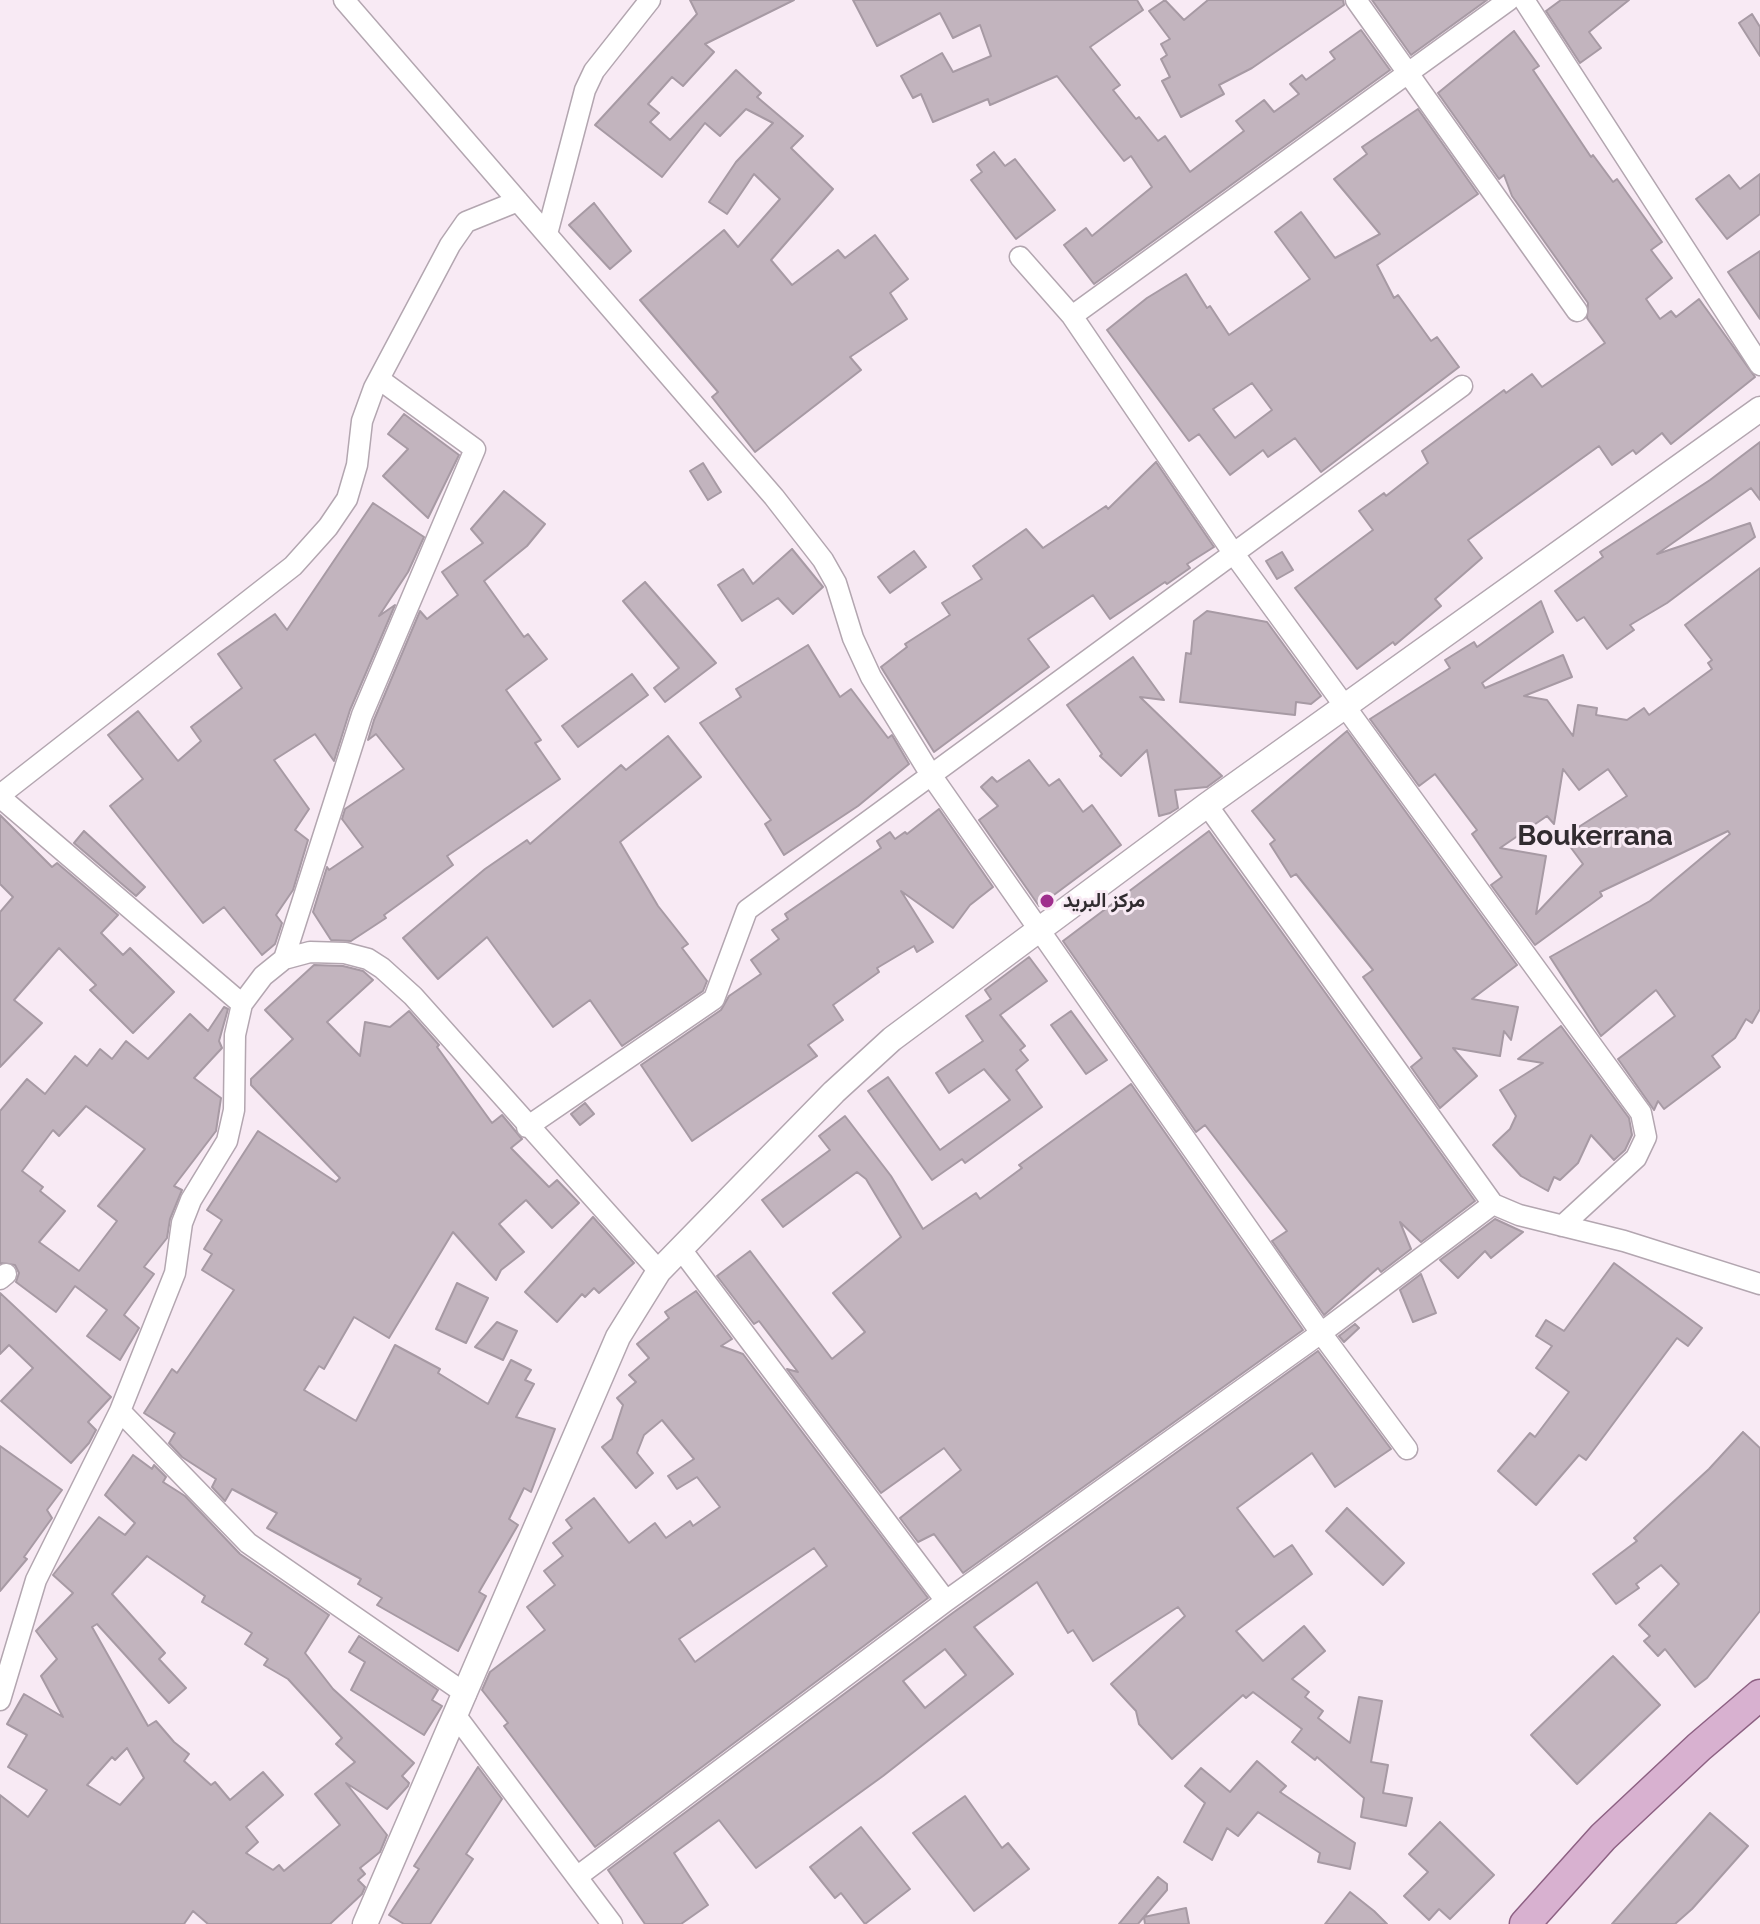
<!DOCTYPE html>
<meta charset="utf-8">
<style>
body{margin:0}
canvas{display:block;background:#f8eaf4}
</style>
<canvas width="1760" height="1924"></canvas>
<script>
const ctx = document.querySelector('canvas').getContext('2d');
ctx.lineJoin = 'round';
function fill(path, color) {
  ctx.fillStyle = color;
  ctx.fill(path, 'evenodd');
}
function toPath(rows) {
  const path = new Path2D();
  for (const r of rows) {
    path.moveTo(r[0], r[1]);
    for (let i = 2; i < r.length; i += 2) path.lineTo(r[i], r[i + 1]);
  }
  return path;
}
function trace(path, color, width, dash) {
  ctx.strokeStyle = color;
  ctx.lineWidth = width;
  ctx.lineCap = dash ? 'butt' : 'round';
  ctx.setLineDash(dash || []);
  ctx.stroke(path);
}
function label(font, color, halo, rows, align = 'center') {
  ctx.font = font + ' Raleway,Vazirmatn,sans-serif';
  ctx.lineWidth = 6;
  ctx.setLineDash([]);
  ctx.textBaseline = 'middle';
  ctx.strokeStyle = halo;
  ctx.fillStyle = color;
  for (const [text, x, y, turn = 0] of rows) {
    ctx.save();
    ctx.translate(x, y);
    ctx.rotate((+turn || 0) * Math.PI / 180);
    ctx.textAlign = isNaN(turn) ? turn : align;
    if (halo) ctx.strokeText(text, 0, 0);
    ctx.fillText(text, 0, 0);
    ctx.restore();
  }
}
const building = toPath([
 [690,0,794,0,705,44,714,52,683,86,672,77,648,104,659,113,650,122,670,140,736,70,761,93,757,97,803,136,791,148,833,189,771,260,792,285,838,250,845,258,875,235,908,279,890,293,907,319,850,357,861,370,755,452,712,397,718,392,640,300,724,230,738,247,780,199,754,174,727,214,709,202,736,162,773,123,746,109,720,136,705,123,662,177,595,125,697,14,690,0],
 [853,0,1137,0,1143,10,1090,47,1120,85,1113,90,1136,119,1139,117,1158,141,1165,136,1190,172,1244,131,1236,121,1264,100,1274,112,1299,94,1290,84,1302,75,1306,80,1335,59,1330,52,1361,30,1390,70,1094,284,1064,245,1086,228,1092,236,1152,187,1131,156,1124,161,1057,76,990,105,988,99,933,122,921,94,913,98,901,76,942,53,953,72,991,56,980,25,953,38,940,13,877,46,853,0],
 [1165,0,1184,20,1208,0,1343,0,1344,5,1252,68,1219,85,1224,94,1181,117,1162,81,1170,77,1161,59,1167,55,1161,44,1170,39,1149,11,1165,0],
 [1372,0,1487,0,1411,55,1372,0],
 [1561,0,1629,0,1589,32,1601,48,1580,63,1546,11,1561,0],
 [1752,14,1760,27,1760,56,1739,23,1752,14],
 [1514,31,1539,66,1533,70,1591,157,1593,155,1613,182,1617,179,1662,242,1651,250,1672,278,1646,299,1660,319,1671,311,1676,317,1699,299,1755,377,1671,444,1662,433,1636,454,1633,450,1612,465,1599,446,1468,540,1482,558,1435,599,1441,606,1395,645,1393,642,1357,669,1295,588,1373,530,1359,511,1384,493,1386,496,1428,463,1422,451,1504,390,1506,393,1532,374,1542,387,1605,343,1587,318,1588,303,1512,196,1504,175,1499,179,1438,93,1514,31],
 [1418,109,1478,194,1377,265,1394,298,1398,295,1431,341,1437,337,1459,367,1321,472,1295,438,1268,457,1263,450,1230,475,1199,434,1189,441,1107,330,1147,298,1186,274,1207,308,1210,306,1229,335,1310,279,1275,232,1301,212,1335,258,1380,234,1334,179,1367,154,1362,147,1418,109],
 [1252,383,1272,410,1235,438,1213,409,1252,383],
 [994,152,1005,166,1015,159,1055,210,1016,239,971,180,982,172,977,165,994,152],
 [1760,174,1760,214,1727,239,1696,199,1729,175,1740,189,1760,174],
 [594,203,631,251,610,269,569,225,594,203],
 [1760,251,1760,319,1728,272,1760,251],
 [404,414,459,455,428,518,383,476,408,449,388,434,404,414],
 [1760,442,1760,500,1751,488,1657,554,1750,523,1755,537,1667,603,1630,625,1634,630,1607,649,1584,617,1577,621,1555,591,1603,557,1600,552,1710,480,1760,442],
 [1156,462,1214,547,1187,564,1190,568,1167,584,1165,582,1110,619,1093,595,1028,639,1049,667,934,752,881,667,907,647,905,644,950,615,942,603,982,579,973,566,1026,529,1043,548,1106,506,1108,509,1156,462],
 [703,463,721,492,708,500,690,471,703,463],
 [504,491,545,524,527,546,484,581,524,637,528,634,547,659,506,690,541,740,535,743,560,779,447,856,453,865,384,915,386,918,351,941,331,940,313,912,327,867,329,870,363,847,342,819,345,809,404,769,376,734,368,740,374,720,420,611,427,619,458,595,442,572,483,543,471,529,504,491],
 [373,503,424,537,408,572,379,616,395,605,350,710,334,761,315,734,274,760,309,809,295,830,308,840,293,890,276,915,282,923,275,944,262,955,224,907,203,923,110,806,143,779,108,735,138,711,178,761,201,741,191,727,242,688,218,654,275,614,287,630,373,503],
 [792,549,823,587,793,614,778,598,742,621,718,585,743,569,753,584,792,549],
 [914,551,926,567,890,593,878,577,914,551],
 [1282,552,1293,570,1277,579,1266,561,1282,552],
 [1760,568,1760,1009,1752,1023,1746,1019,1735,1038,1712,1056,1720,1067,1664,1109,1658,1101,1654,1110,1618,1059,1675,1016,1656,990,1601,1036,1550,957,1650,901,1730,834,1728,831,1600,892,1602,896,1535,945,1491,885,1502,877,1472,834,1477,830,1435,774,1419,786,1370,719,1450,668,1445,660,1474,642,1477,647,1541,601,1553,632,1482,683,1485,688,1563,655,1572,677,1524,696,1547,700,1573,736,1578,705,1597,708,1596,715,1627,720,1644,708,1649,715,1712,669,1708,663,1712,660,1685,625,1760,568],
 [1563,769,1579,790,1608,769,1627,796,1563,837,1583,864,1536,914,1546,856,1500,848,1547,816,1554,824,1563,769],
 [645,582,716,663,665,702,654,688,679,668,623,601,645,582],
 [1207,611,1267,622,1321,696,1311,704,1296,702,1295,715,1180,702,1186,653,1191,654,1194,621,1207,611],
 [808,645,840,697,851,689,888,738,892,735,909,764,858,806,784,855,765,824,771,820,700,723,741,697,736,689,808,645],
 [1133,657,1164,700,1140,697,1222,776,1207,787,1175,790,1178,808,1170,813,1159,816,1147,750,1121,776,1100,756,1102,754,1067,705,1133,657],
 [632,674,648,695,578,747,562,726,632,674],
 [1347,731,1517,965,1472,999,1518,1007,1511,1040,1504,1031,1500,1056,1453,1048,1477,1076,1440,1108,1411,1067,1422,1058,1363,977,1373,970,1296,874,1291,877,1270,844,1275,840,1252,811,1347,731],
 [668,736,701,777,620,842,658,906,688,944,682,948,707,981,703,991,622,1046,590,1000,553,1027,487,937,438,979,403,938,485,869,527,840,530,844,621,765,626,770,668,736],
 [1029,760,1049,786,1059,779,1083,812,1092,805,1121,845,1039,906,979,820,998,806,981,787,992,777,997,782,1029,760],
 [939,809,993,887,970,905,953,928,901,891,933,942,917,952,914,946,877,968,879,972,833,1005,843,1020,808,1045,817,1056,692,1141,641,1065,721,1010,729,996,761,974,751,960,779,939,772,930,788,919,785,914,881,848,877,841,890,832,895,839,905,832,907,834,939,809],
 [0,815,52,867,57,863,118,915,101,933,123,955,130,948,174,992,133,1033,90,990,96,985,59,948,14,1000,42,1023,0,1067,0,912,13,897,0,884,0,815],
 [84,831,145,887,136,896,74,843,84,831],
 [1209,831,1475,1201,1421,1242,1400,1222,1411,1249,1381,1272,1378,1268,1324,1315,1272,1241,1287,1231,1205,1125,1196,1132,1063,941,1209,831],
 [1029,957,1047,981,1000,1015,1025,1046,1020,1050,1028,1060,1016,1070,1042,1107,965,1163,962,1159,932,1180,868,1091,888,1077,940,1150,1010,1100,984,1069,949,1093,936,1073,983,1041,966,1016,991,999,985,990,1029,957],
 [314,965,343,966,363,971,373,980,327,1022,360,1056,365,1022,390,1027,409,1011,439,1045,437,1047,492,1123,502,1115,522,1139,511,1148,549,1187,557,1180,579,1203,552,1228,526,1200,499,1224,524,1252,501,1270,496,1280,453,1232,389,1338,354,1317,324,1369,319,1366,304,1390,356,1421,395,1345,440,1369,438,1373,488,1404,511,1360,531,1370,525,1380,534,1384,516,1417,555,1429,531,1492,524,1488,509,1519,518,1525,479,1592,486,1596,458,1651,377,1605,382,1598,358,1584,361,1579,267,1528,277,1513,232,1489,225,1501,212,1487,216,1479,182,1457,169,1443,175,1433,144,1413,172,1369,177,1373,234,1290,202,1270,212,1254,204,1249,222,1220,207,1210,258,1131,336,1182,340,1178,251,1085,251,1079,293,1039,265,1010,314,965],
 [224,1007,228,1009,219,1041,222,1048,194,1078,221,1098,216,1131,174,1186,182,1190,170,1219,167,1238,144,1267,154,1274,124,1315,139,1328,120,1360,87,1336,107,1310,75,1286,56,1312,16,1282,19,1273,15,1265,0,1263,0,1111,27,1079,45,1094,75,1056,87,1066,100,1049,112,1059,126,1041,148,1059,190,1014,208,1031,224,1007],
 [86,1106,145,1149,98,1206,117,1221,79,1271,39,1242,65,1211,40,1191,43,1187,22,1171,53,1130,59,1136,86,1106],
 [1071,1011,1107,1060,1086,1074,1051,1025,1071,1011],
 [1561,1026,1629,1118,1632,1135,1625,1150,1614,1160,1591,1135,1578,1163,1560,1180,1554,1177,1548,1191,1521,1176,1493,1145,1510,1129,1516,1116,1500,1090,1543,1063,1518,1059,1561,1026],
 [1131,1084,1303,1330,963,1573,934,1534,918,1542,900,1518,961,1470,944,1448,881,1493,787,1369,798,1372,759,1321,754,1324,717,1276,750,1251,832,1359,865,1332,833,1293,901,1237,866,1179,857,1172,783,1227,762,1200,830,1150,819,1136,845,1116,891,1176,923,1229,976,1193,980,1199,1022,1168,1019,1165,1131,1084],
 [585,1103,594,1114,580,1125,571,1114,585,1103],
 [593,1217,634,1263,599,1293,594,1288,585,1297,582,1294,557,1322,525,1292,593,1217],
 [1495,1219,1523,1232,1491,1258,1485,1251,1458,1278,1440,1260,1495,1219],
 [1614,1263,1702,1328,1688,1346,1677,1338,1586,1460,1579,1455,1536,1505,1498,1471,1530,1433,1535,1437,1569,1392,1536,1368,1552,1346,1536,1336,1546,1320,1564,1331,1614,1263],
 [1421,1274,1436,1313,1413,1322,1400,1290,1421,1274],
 [457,1283,488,1298,466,1343,436,1329,457,1283],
 [696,1291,732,1339,721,1346,743,1354,928,1598,595,1847,504,1726,508,1723,482,1690,490,1672,545,1630,527,1607,555,1585,544,1571,563,1556,553,1543,572,1528,566,1520,594,1498,629,1543,655,1523,666,1538,690,1521,693,1526,720,1507,697,1477,677,1489,668,1476,694,1459,662,1420,644,1435,637,1453,653,1473,636,1488,602,1447,612,1439,623,1405,617,1398,636,1382,629,1375,649,1358,637,1344,669,1318,665,1312,696,1291],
 [814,1548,827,1566,695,1662,679,1639,814,1548],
 [0,1293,111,1397,88,1422,96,1430,89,1443,71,1463,1,1401,33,1368,9,1345,0,1354,0,1293],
 [497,1322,517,1331,503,1360,475,1347,497,1322],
 [1355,1324,1359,1328,1344,1342,1339,1336,1355,1324],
 [1318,1351,1391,1449,1335,1487,1312,1453,1237,1508,1274,1557,1292,1545,1312,1574,1236,1631,1263,1661,1304,1626,1325,1651,1292,1679,1309,1692,1305,1697,1323,1711,1318,1718,1350,1743,1359,1697,1382,1701,1371,1762,1388,1765,1383,1793,1412,1798,1406,1826,1361,1817,1364,1798,1317,1757,1315,1760,1292,1742,1302,1729,1253,1692,1246,1698,1243,1695,1172,1759,1139,1724,1136,1711,1111,1684,1185,1616,1178,1607,1093,1661,1073,1630,1068,1633,1037,1582,974,1627,1013,1674,883,1776,756,1868,719,1820,674,1853,708,1905,681,1924,645,1924,608,1870,954,1612,1318,1351],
 [945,1649,966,1675,925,1708,903,1681,945,1649],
 [1743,1432,1760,1448,1760,1611,1707,1678,1695,1687,1665,1649,1658,1656,1644,1641,1650,1636,1639,1625,1679,1584,1661,1565,1636,1584,1639,1588,1616,1604,1593,1574,1637,1541,1634,1538,1709,1469,1743,1432],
 [0,1446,62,1490,47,1510,52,1518,24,1557,27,1559,0,1591,0,1446],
 [133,1455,152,1469,154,1465,166,1477,163,1482,185,1496,240,1554,329,1615,305,1653,333,1689,414,1763,402,1776,409,1783,408,1786,387,1809,346,1783,387,1835,380,1852,360,1868,365,1874,358,1880,365,1887,362,1894,330,1924,208,1924,193,1911,184,1924,0,1924,0,1795,28,1817,47,1790,8,1767,27,1735,7,1724,24,1694,63,1717,41,1676,57,1659,36,1631,73,1593,53,1575,99,1517,125,1535,135,1523,105,1495,133,1455],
 [147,1556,205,1596,202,1602,252,1633,245,1644,268,1659,264,1665,288,1679,342,1738,336,1744,355,1762,315,1794,340,1825,284,1871,279,1865,273,1870,246,1853,258,1842,246,1827,283,1795,263,1772,230,1800,215,1782,211,1785,184,1761,189,1754,174,1742,156,1721,148,1726,92,1627,97,1624,169,1703,186,1688,159,1659,165,1653,112,1594,147,1556],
 [127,1748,144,1778,120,1805,87,1785,112,1757,115,1760,127,1748],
 [1347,1508,1404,1563,1383,1585,1326,1531,1347,1508],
 [359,1636,438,1690,432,1700,442,1706,424,1735,351,1690,365,1662,349,1652,359,1636],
 [1613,1656,1660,1705,1577,1784,1531,1735,1613,1656],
 [1257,1761,1286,1786,1280,1792,1355,1843,1350,1869,1318,1862,1320,1853,1258,1812,1238,1836,1227,1828,1212,1860,1184,1842,1205,1803,1185,1786,1201,1768,1230,1792,1257,1761],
 [478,1767,502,1799,466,1854,473,1859,430,1924,404,1924,389,1915,419,1869,414,1866,478,1767],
 [965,1796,1002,1848,1008,1843,1029,1869,974,1911,913,1833,965,1796],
 [1710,1813,1748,1846,1692,1909,1675,1924,1612,1924,1710,1813],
 [1440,1822,1494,1875,1450,1919,1439,1909,1429,1920,1404,1896,1428,1872,1409,1854,1440,1822],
 [861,1827,910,1889,865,1924,841,1893,835,1898,810,1867,861,1827],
 [1158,1877,1167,1884,1167,1890,1138,1924,1119,1924,1158,1877],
 [1350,1892,1374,1911,1387,1924,1325,1924,1350,1892],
 [1186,1908,1189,1924,1145,1924,1144,1917,1186,1908]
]);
fill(building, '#c2b4be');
trace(building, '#a79aa4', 2);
const minor = toPath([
 [344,0,774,497,823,560,836,583,853,638,871,677,931,775,1321,1333,1407,1449],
 [1356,0,1577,311],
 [1524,0,1760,365],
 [547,234,585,90,594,71,650,0],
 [1020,257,1072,316,1234,554,1641,1113,1646,1137,1636,1158,1562,1226],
 [1072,316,1509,0],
 [0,795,293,566,328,527,347,499,357,465,362,421,374,388,450,245,466,222,518,201],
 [0,797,242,1004],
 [1207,805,1493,1204,1519,1215,1624,1241,1760,1284],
 [284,959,362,715,475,449,379,379],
 [527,1127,714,999,747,910,1462,386],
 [680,1248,946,1601],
 [0,1279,6,1274],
 [120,1411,248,1543,466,1694],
 [0,1700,36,1580,120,1411,175,1273,182,1223,191,1200,227,1141,234,1110,235,1035,242,1004,263,976,284,959,310,952,345,953,368,959,382,968,413,996,659,1271],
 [456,1716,612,1924],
 [578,1876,946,1601,1321,1333,1493,1204]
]);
const tertiary = toPath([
 [365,1924,618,1337,659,1271,834,1092,892,1039,1207,805,1760,409]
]);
const primary = toPath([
 [1525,1924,1603,1837,1699,1747,1760,1695]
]);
trace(minor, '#b3a6b0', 23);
trace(tertiary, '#b3a6b0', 27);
trace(primary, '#8d6183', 33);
trace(minor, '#fff', 20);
trace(tertiary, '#fff', 24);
trace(primary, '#d8b1d0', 30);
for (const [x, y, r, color] of [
 [1047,901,8,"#9f2f8d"]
]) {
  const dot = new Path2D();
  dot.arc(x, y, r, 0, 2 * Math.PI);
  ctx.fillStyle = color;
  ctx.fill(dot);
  trace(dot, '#f8eaf4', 3);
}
label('bold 20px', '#312c30', '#f8eaf4', [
 ["مركز البريد",1063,901]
], 'left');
label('bold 28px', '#312c30', '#f8eaf4', [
 ["Boukerrana",1595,837]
]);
</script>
